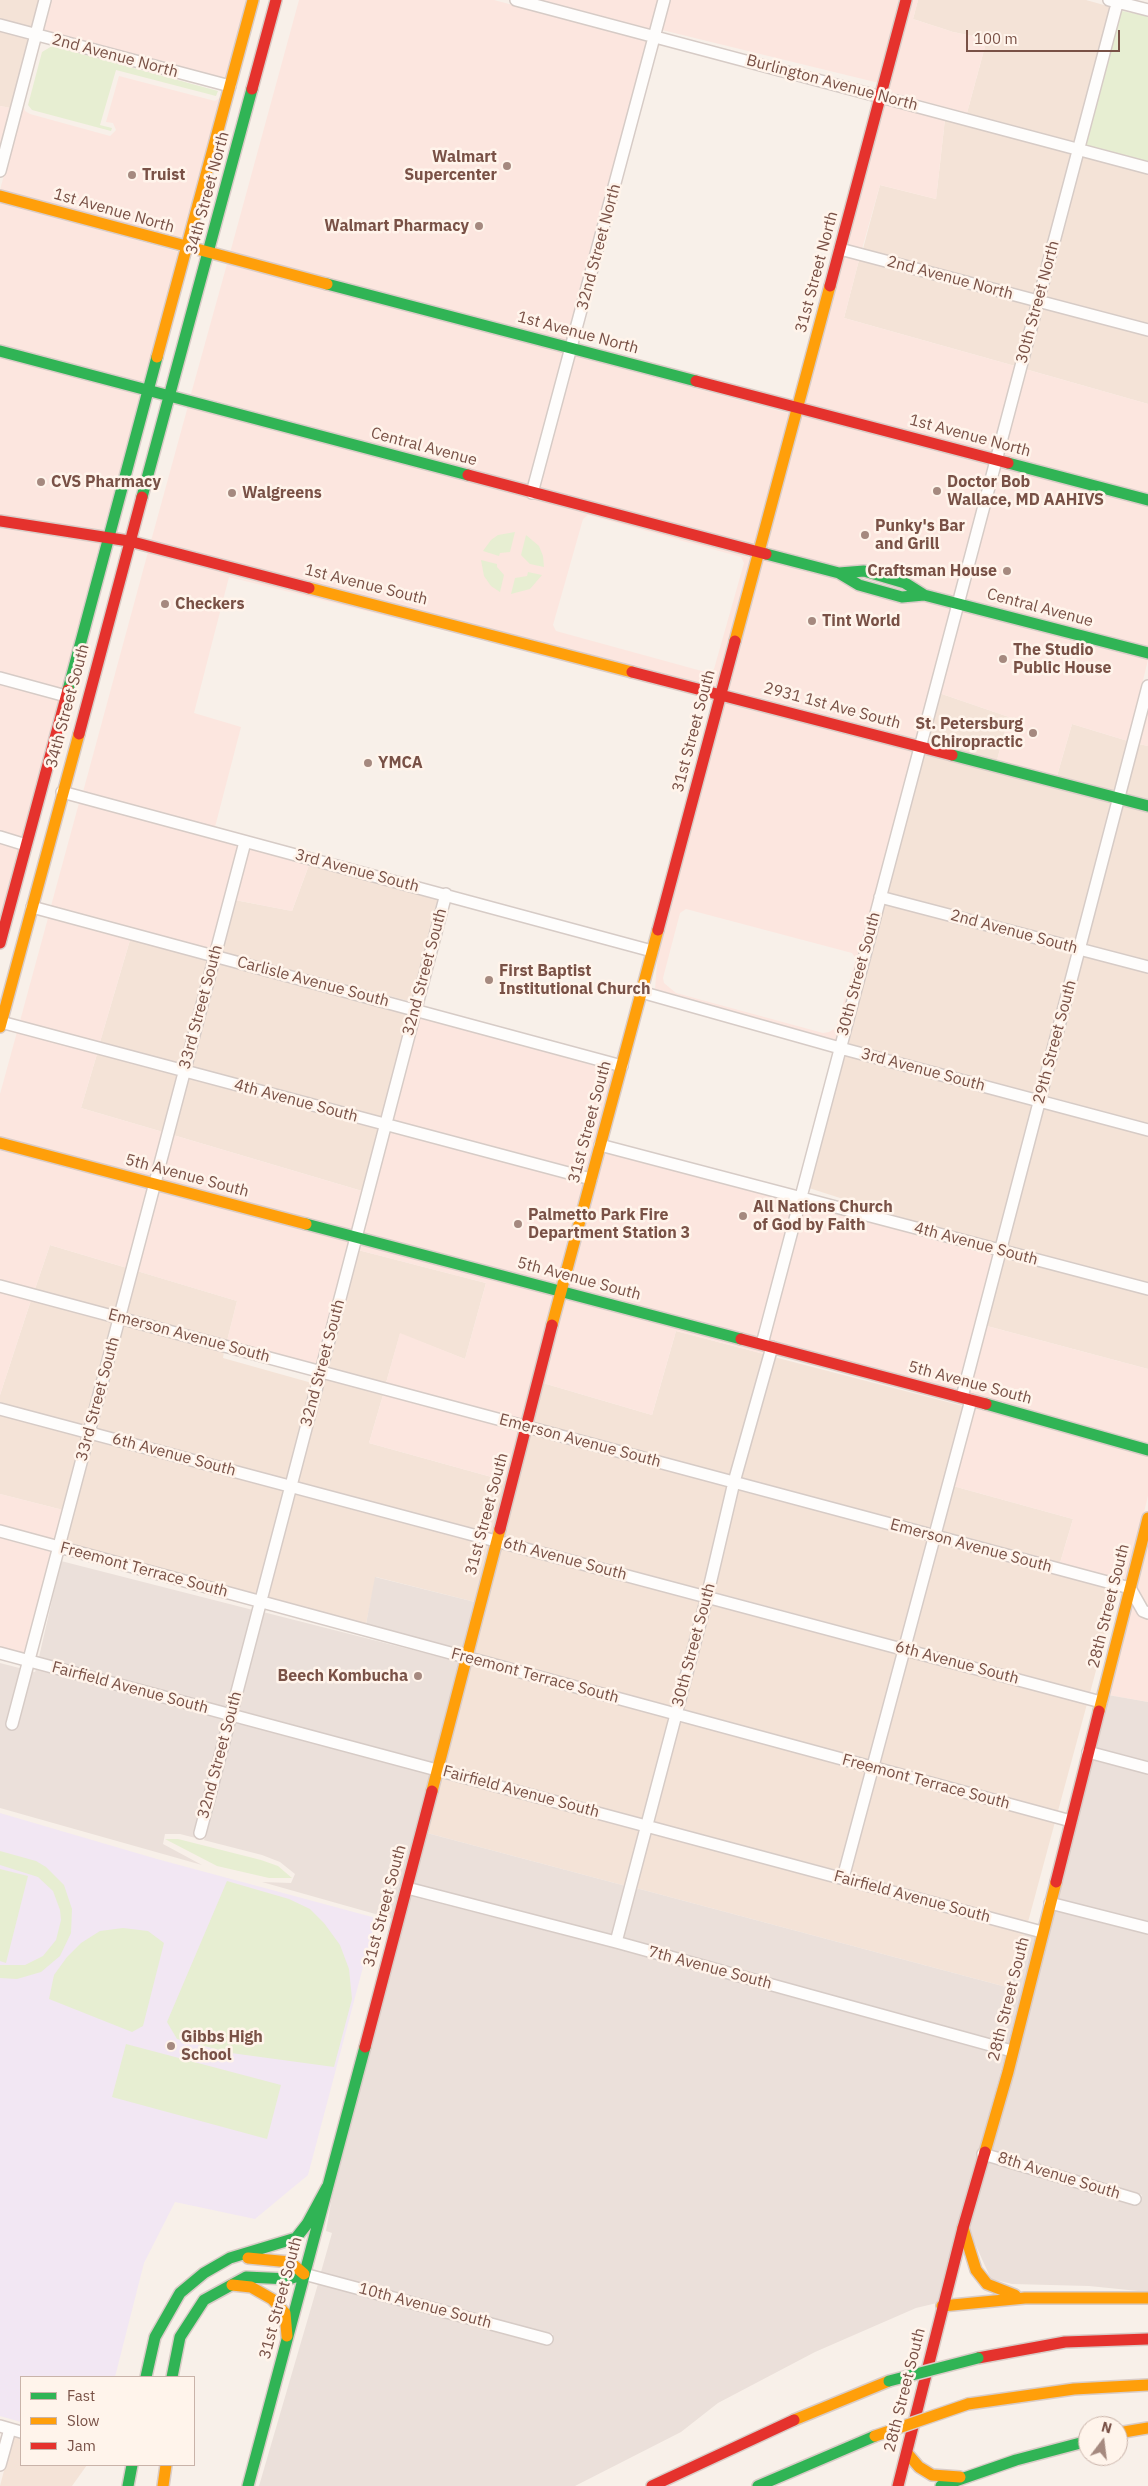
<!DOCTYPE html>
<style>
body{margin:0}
#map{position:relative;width:1148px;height:2486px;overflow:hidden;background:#f8f0e9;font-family:"IBM Plex Sans",sans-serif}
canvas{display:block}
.legend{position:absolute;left:20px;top:2376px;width:175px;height:90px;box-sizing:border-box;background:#fff4eb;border:1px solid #c9b3a9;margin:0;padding:6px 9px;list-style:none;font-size:15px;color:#795146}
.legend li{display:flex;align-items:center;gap:10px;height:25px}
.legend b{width:25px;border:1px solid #c9b3a9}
.north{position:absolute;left:1078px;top:2416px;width:50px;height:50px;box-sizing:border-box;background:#fff4eb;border:1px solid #c9b3a9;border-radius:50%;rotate:15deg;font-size:14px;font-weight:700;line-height:20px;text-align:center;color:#795146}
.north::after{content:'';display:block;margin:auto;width:18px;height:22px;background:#a5897f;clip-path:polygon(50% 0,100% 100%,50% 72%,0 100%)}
.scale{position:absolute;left:966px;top:30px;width:154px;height:22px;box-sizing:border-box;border:2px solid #795146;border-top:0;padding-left:6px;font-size:15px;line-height:18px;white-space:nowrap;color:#795146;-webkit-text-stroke:4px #fff4eb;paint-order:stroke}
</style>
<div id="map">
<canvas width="1148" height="2486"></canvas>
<ul class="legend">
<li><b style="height:6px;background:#30b455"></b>Fast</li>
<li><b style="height:6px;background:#ff9f0a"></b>Slow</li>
<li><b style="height:6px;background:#e5322d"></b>Jam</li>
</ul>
<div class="north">N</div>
<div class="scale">100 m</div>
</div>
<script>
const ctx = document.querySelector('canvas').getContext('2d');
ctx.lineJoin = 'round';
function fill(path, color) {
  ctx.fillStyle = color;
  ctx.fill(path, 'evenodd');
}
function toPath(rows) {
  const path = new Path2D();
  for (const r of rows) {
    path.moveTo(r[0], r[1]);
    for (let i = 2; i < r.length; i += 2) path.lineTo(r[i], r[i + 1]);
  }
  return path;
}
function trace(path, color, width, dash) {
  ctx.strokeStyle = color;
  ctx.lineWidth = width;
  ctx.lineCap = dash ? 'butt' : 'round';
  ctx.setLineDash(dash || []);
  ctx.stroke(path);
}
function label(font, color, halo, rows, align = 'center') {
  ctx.font = font + ' "IBM Plex Sans",sans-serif';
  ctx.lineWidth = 5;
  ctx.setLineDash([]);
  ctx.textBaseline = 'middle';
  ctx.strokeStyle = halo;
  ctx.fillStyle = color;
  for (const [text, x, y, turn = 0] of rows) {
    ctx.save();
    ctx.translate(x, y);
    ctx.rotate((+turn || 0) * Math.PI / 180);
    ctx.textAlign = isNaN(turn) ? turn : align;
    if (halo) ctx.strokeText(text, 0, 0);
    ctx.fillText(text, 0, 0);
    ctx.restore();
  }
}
fill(toPath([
 [0,0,40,0,33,27,0,19],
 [918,0,1086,0,1111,7,1074,143,967,113,987,39,953,32,913,19],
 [0,31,30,39,11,108,0,106],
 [945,119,1071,154,1034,294,863,249,880,185,936,199],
 [1082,157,1148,174,1148,324,1044,297],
 [859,260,1031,305,1015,366,844,318],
 [1041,308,1148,336,1148,404,1025,369],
 [939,693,1009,717,997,760,927,742],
 [1072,724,1128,741,1116,791,1057,776],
 [1139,744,1148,746,1148,800,1126,794],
 [924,753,1113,803,1076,942,886,893],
 [1123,805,1148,812,1148,961,1086,945],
 [309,865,439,899,412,1002,222,952,235,900,292,911],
 [883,904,1073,954,1036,1094,847,1043],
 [130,940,208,960,181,1064,100,1042],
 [1083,956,1148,973,1148,1124,1047,1096],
 [219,963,409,1014,382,1117,191,1066],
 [97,1054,178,1075,163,1132,81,1108],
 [844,1055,1033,1105,997,1243,899,1217,809,1188],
 [188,1078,379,1129,362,1191,173,1135],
 [1044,1108,1148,1136,1148,1283,1007,1246],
 [50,1245,127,1268,116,1311,35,1289],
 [358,1250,486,1283,465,1359,400,1334,386,1383,327,1367],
 [1004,1257,1148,1295,1148,1369,987,1326],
 [137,1271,237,1301,227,1341,126,1313],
 [31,1300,113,1322,85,1426,0,1403,0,1395],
 [123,1325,224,1352,223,1358,312,1383,287,1479,96,1429],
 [676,1331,764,1354,731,1475,533,1422,543,1383,652,1415],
 [774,1357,963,1406,931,1529,741,1478],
 [324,1379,383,1395,369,1443,506,1481,493,1534,297,1482],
 [0,1415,82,1437,63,1510,0,1494],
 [530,1434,728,1487,703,1590,503,1537],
 [93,1440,284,1491,257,1595,66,1543],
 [953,1486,1073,1519,1060,1563,941,1532],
 [738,1490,928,1540,901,1642,714,1592],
 [294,1494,490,1546,475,1602,376,1577,366,1624,267,1597],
 [938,1543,1117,1591,1090,1693,911,1645],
 [500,1548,701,1601,673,1707,473,1653],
 [711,1604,898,1654,869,1760,683,1710],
 [908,1657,1087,1704,1058,1811,880,1763],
 [470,1665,670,1718,643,1819,444,1766],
 [680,1721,866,1772,840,1871,654,1822],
 [877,1774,1055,1822,1028,1922,850,1874],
 [441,1777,640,1830,626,1886,427,1833],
 [650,1833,1025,1933,1010,1988,636,1888],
 [13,2436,21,2438,21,2465,87,2465,72,2486,0,2486]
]), '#f4e3d7');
fill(toPath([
 [50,0,246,0,226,79,43,30],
 [299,0,494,0,648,41,568,341,230,253],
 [540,0,658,0,651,29],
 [669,0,901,0,879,83,662,30],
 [912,0,918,0,913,19,953,32,987,39,967,113,887,91],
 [119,76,215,101,221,97,182,240,0,190,23,103,25,111,30,114,110,136,116,130,113,123,106,122],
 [884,102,945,119,936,199,880,185,862,249,847,245],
 [0,106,11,108,0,150],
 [0,202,179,252,144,382,0,345],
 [844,256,859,260,844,318,1015,366,992,452,804,403],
 [227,264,565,353,529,486,191,394],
 [575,356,791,414,756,545,539,489],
 [0,357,141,393,103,531,0,515],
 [1025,369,1148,404,1148,494,1002,455],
 [188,406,753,556,717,687,151,541],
 [588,515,741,557,744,563,714,669,709,673,556,631,553,625,583,519],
 [801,415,988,464,954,596,766,547],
 [999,467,1148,506,1148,647,964,599],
 [0,528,100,543,62,689,0,672],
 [148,552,519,649,229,577,194,713,241,727,215,827,83,792],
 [763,559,951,608,917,739,728,689],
 [961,611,1148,660,1128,741,1072,724,1057,776,997,760,1009,717,939,693],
 [0,684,59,700,22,838,0,831],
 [724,701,914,751,836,1041,655,989,658,951],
 [686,909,852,953,856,959,836,1028,829,1032,823,1033,676,993,664,983,663,978,680,913],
 [1148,707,1148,746,1139,744],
 [79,803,239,846,211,949,51,906],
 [0,843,19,849,0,923],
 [249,849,309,865,292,911,235,900],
 [48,918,130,940,100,1042,20,1021],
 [419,1017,615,1071,588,1172,392,1120],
 [17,1032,97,1054,81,1108,163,1132,151,1177,0,1137,0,1094],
 [389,1131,584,1183,557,1284,363,1233],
 [173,1135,362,1191,352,1230,161,1180],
 [0,1149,148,1189,127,1268,50,1245,35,1289,0,1280],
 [604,1152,795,1202,758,1337,568,1287],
 [158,1191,349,1242,317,1365,227,1341,237,1301,137,1271],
 [805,1205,994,1255,959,1390,769,1340],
 [359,1244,554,1296,522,1420,386,1383,400,1333,465,1359,486,1283,358,1250],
 [0,1292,31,1300,0,1395],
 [565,1299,765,1352,764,1354,676,1331,652,1415,543,1383],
 [987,1326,1148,1369,1148,1443,969,1393],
 [383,1395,519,1431,506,1481,369,1443],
 [974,1407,1148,1456,1148,1496,1127,1581,1060,1563,1073,1519,953,1486],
 [0,1494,63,1510,55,1540,0,1525],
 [0,1538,52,1552,25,1654,0,1647],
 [1148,1539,1148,1606,1136,1587],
 [1132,1603,1138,1615,1148,1619,1148,1702,1108,1695]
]), '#fce6df');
fill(toPath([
 [61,1561,253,1610,227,1708,39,1657],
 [375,1577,475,1602,463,1650,366,1624],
 [263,1612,460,1662,434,1763,238,1710],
 [0,1663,35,1672,36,1669,224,1719,194,1837,204,1840,235,1722,431,1774,393,1919,262,1882,291,1883,295,1874,280,1862,262,1855,180,1834,165,1834,163,1844,202,1865,0,1808],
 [1108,1695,1148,1702,1148,1762,1095,1748],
 [1092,1760,1148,1774,1148,1922,1056,1898],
 [427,1833,626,1886,612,1935,413,1884],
 [636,1888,1010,1988,1025,1933,1036,1936,1008,2044,623,1938],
 [410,1896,614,1948,1005,2056,937,2303,916,2308,815,2352,718,2403,681,2432,575,2486,259,2486,318,2284,550,2345,553,2334,321,2272,332,2233,326,2231,332,2197],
 [1053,1910,1148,1934,1148,2292,1089,2286,1012,2284,991,2279,968,2228,986,2161,1138,2206,1142,2195,990,2149]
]), '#ebe0da');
fill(toPath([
 [0,1813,157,1859,376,1918,308,2175,255,2219,175,2202,144,2263,115,2377,21,2377,21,2422,0,2416]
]), '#f2e7f3');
fill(toPath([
 [1122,11,1148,16,1148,163,1086,147,1084,140,1117,16],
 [52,46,218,91,216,96,116,70,100,125,112,128,111,131,32,110,28,105,42,52],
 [515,532,510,552,500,553,499,556,483,551,491,540,498,535],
 [526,535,539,546,543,556,544,567,530,564,521,555],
 [481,560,497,564,497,567,504,575,500,592,491,586,484,576],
 [528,572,542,575,530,589,511,594,515,578,527,576],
 [165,1839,178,1839,261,1860,278,1866,292,1878,269,1878,217,1866],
 [0,1851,36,1861,46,1867,64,1885,72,1909,71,1933,60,1956,41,1972,17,1979,0,1978,0,1965,25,1965,43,1956,56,1940,61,1920,60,1910,53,1891,38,1877,0,1865],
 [0,1869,28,1876,6,1963,0,1961],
 [227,1881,289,1899,310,1909,324,1923,340,1945,349,1969,352,1999,334,2067,231,2053,177,2039,167,2022],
 [123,1928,148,1931,164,1943,143,2026,132,2032,49,1999,54,1975,67,1957,81,1943,100,1931],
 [126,2044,281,2085,267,2139,112,2097]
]), '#e7eed2');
const street = toPath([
 [516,0,1148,168],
 [1109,0,1148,10],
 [0,25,230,86],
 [0,171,45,0],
 [840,249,1148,330],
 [532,493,664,0],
 [0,678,66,696],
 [62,792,652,951],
 [0,837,26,845],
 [880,897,1148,967],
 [32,907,622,1066],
 [641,992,840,1048,1148,1130],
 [1,1022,591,1179],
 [600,1145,1148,1289],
 [0,1286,1130,1588,1143,1611,1148,1613],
 [762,1344,1118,0],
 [962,1397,1148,686],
 [0,1409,1101,1702],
 [0,1531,1071,1821],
 [0,1653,1042,1932],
 [12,1724,245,842],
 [1088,1752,1148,1768],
 [200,1833,446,894],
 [843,1878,971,1400],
 [407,1888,616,1942,1012,2051],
 [1050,1903,1148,1928],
 [616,1942,707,1597,734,1482,772,1347],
 [983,2154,1135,2199],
 [304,2274,547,2339],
 [0,2426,21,2432],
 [0,2465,10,2429]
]);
const fast = toPath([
 [327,284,696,381],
 [0,351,468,475],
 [1008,463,1148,500],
 [142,497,252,89],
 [766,554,839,573,864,571,905,583,924,595,1148,653],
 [839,573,859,585,902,597,924,595],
 [68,690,157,357],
 [952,755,1148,806],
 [306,1224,741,1339],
 [986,1404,1148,1450],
 [146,2377,155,2337,180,2293,204,2273,230,2258,296,2238,307,2224,327,2187],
 [172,2377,180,2337,204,2300,246,2277,289,2279,304,2274],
 [128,2486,132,2465],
 [248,2486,365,2047],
 [758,2486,875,2436],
 [941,2486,1016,2460,1088,2441]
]);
const slow = toPath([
 [0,196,327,284],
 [157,357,253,0],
 [309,588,632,672],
 [735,641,830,286],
 [0,1027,79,734],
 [0,1143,306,1224],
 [552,1325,658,930],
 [1099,1711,1148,1518],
 [432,1791,500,1529],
 [985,2152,1008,2072,1056,1882],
 [963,2228,976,2270,987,2284,1015,2295],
 [248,2258,290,2262,304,2274],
 [232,2285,251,2287,272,2299,285,2313,287,2336],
 [942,2306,1025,2298,1148,2298],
 [968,2404,1074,2389,1148,2385],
 [794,2420,889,2381],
 [1118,2433,1148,2428],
 [907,2453,919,2467,932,2475,960,2477],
 [163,2486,166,2465]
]);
const jam = toPath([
 [252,89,276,0],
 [830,286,906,0],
 [696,381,1008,463],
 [468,475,766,554],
 [0,521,129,541,309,588],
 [632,672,952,755],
 [79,734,142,497],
 [658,930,735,641],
 [0,943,68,690],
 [741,1339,986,1404],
 [500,1529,552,1325],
 [1056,1882,1099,1711],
 [365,2047,432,1791],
 [978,2358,1065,2342,1148,2339],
 [652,2486,794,2420],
 [898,2486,963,2228,985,2152]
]);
trace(street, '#d6cbc6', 14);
trace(fast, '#d9ccc7', 14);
trace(slow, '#d9ccc7', 14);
trace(jam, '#d9ccc7', 14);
trace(street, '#fefdfc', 11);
trace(fast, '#30b455', 11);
trace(slow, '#ff9f0a', 11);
trace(jam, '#e5322d', 11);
const fastBridge = toPath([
 [889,2381,978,2358]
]);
const slowBridge = toPath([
 [875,2436,968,2404]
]);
trace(fastBridge, '#dacdc8', 14, []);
trace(slowBridge, '#dacdc8', 14, []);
trace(fastBridge, '#30b455', 11);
trace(slowBridge, '#ff9f0a', 11);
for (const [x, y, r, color] of [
 [507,166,5,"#a5897f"],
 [132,175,5,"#a5897f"],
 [479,226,5,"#a5897f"],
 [41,482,5,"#a5897f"],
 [937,491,5,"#a5897f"],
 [232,493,5,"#a5897f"],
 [865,535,5,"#a5897f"],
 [1007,571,5,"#a5897f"],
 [165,604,5,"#a5897f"],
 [812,621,5,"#a5897f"],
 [1003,659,5,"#a5897f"],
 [1033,733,5,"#a5897f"],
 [368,763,5,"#a5897f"],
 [489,980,5,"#a5897f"],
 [743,1216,5,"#a5897f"],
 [518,1224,5,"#a5897f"],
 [418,1676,5,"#a5897f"],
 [171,2046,5,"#a5897f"]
]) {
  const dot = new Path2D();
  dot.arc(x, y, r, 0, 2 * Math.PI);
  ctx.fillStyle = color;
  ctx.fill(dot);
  trace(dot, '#fff4eb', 2);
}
label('16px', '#795146', '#fff4eb', [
 ["2nd Avenue North",115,56,15],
 ["Burlington Avenue North",832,83,15],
 ["34th Street North",208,193,-75],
 ["1st Avenue North",114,211,16],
 ["32nd Street North",599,247,-75],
 ["31st Street North",817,272,-75],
 ["2nd Avenue North",950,278,15],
 ["30th Street North",1038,302,-75],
 ["1st Avenue North",578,333,15],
 ["1st Avenue North",970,436,15],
 ["Central Avenue",424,447,15],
 ["1st Avenue South",366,585,14],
 ["Central Avenue",1040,608,15],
 ["34th Street South",68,706,-75],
 ["2931 1st Ave South",832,706,15],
 ["31st Street South",694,731,-75],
 ["3rd Avenue South",357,871,15],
 ["2nd Avenue South",1014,932,15],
 ["32nd Street South",425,972,-75],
 ["30th Street South",859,974,-75],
 ["Carlisle Avenue South",313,982,15],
 ["33rd Street South",201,1007,-75],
 ["29th Street South",1055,1042,-75],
 ["3rd Avenue South",923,1070,15],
 ["4th Avenue South",296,1101,15],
 ["31st Street South",590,1122,-75],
 ["5th Avenue South",187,1176,15],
 ["4th Avenue South",976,1244,15],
 ["5th Avenue South",579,1279,15],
 ["Emerson Avenue South",189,1336,15],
 ["32nd Street South",323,1363,-75],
 ["5th Avenue South",970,1383,15],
 ["33rd Street South",98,1399,-75],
 ["Emerson Avenue South",580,1441,15],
 ["6th Avenue South",174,1455,15],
 ["31st Street South",487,1514,-75],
 ["Emerson Avenue South",971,1546,15],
 ["6th Avenue South",565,1559,15],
 ["Freemont Terrace South",144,1570,15],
 ["28th Street South",1109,1606,-76],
 ["30th Street South",694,1645,-75],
 ["6th Avenue South",957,1663,15],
 ["Freemont Terrace South",535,1676,15],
 ["Fairfield Avenue South",130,1688,15],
 ["32nd Street South",220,1755,-75],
 ["Freemont Terrace South",926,1782,15],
 ["Fairfield Avenue South",521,1792,15],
 ["Fairfield Avenue South",912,1897,15],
 ["31st Street South",385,1906,-75],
 ["7th Avenue South",710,1968,15],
 ["28th Street South",1009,1999,-76],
 ["8th Avenue South",1059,2176,17],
 ["31st Street South",281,2298,-75],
 ["10th Avenue South",425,2306,15],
 ["28th Street South",905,2390,-76]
]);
label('bold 16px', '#795146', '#fff4eb', [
 ["Walmart",497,157,"right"],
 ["Supercenter",497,175,"right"],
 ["Truist",142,175],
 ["Walmart Pharmacy",469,226,"right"],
 ["CVS Pharmacy",51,482],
 ["Doctor Bob",947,482],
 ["Wallace, MD AAHIVS",947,500],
 ["Walgreens",242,493],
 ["Punky's Bar",875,526],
 ["and Grill",875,544],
 ["Craftsman House",997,571,"right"],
 ["Checkers",175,604],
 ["Tint World",822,621],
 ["The Studio",1013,650],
 ["Public House",1013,668],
 ["St. Petersburg",1023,724,"right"],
 ["Chiropractic",1023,742,"right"],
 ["YMCA",378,763],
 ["First Baptist",499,971],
 ["Institutional Church",499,989],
 ["All Nations Church",753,1207],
 ["of God by Faith",753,1225],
 ["Palmetto Park Fire",528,1215],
 ["Department Station 3",528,1233],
 ["Beech Kombucha",408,1676,"right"],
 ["Gibbs High",181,2037],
 ["School",181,2055]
], 'left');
</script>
